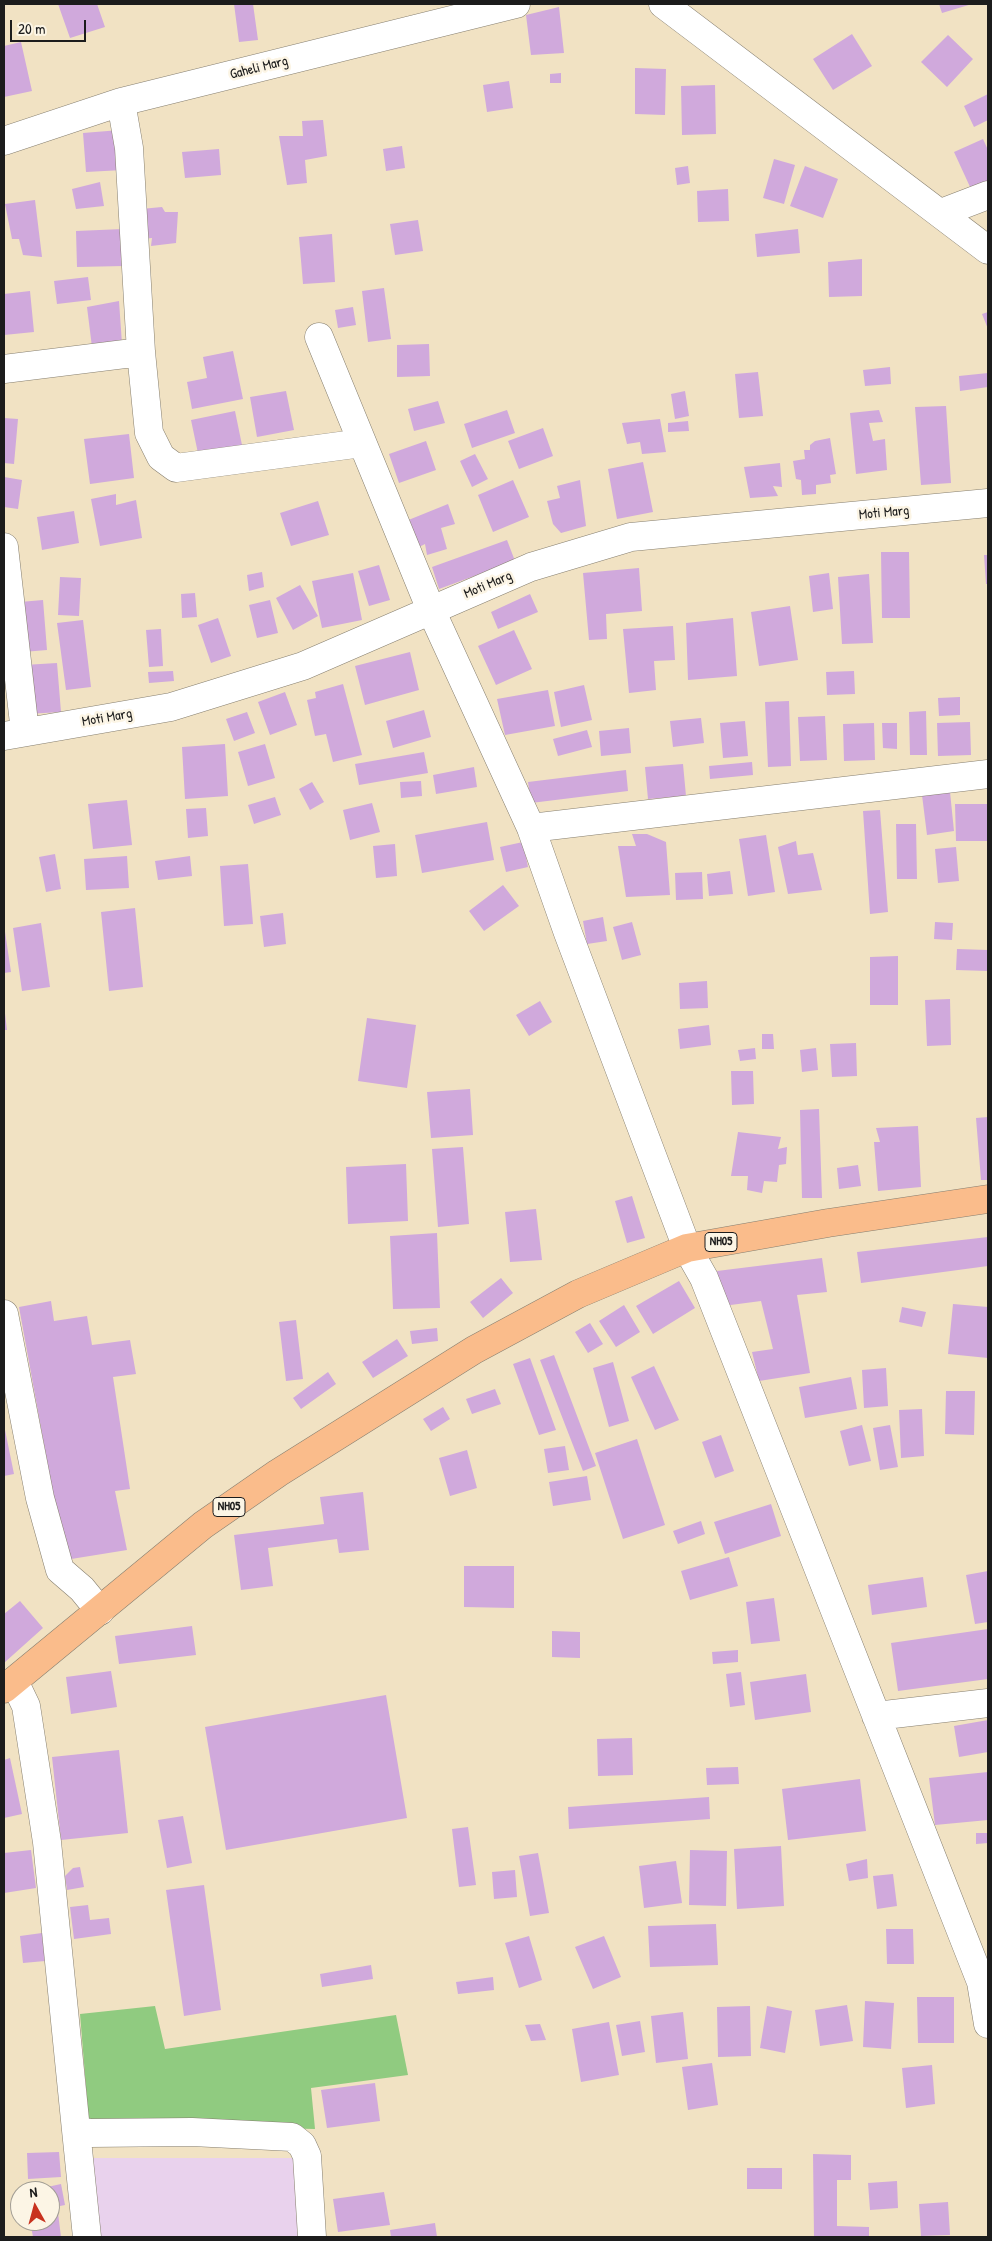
<!DOCTYPE html>
<style>
body{margin:0}
#map{position:relative;width:992px;height:2241px;overflow:hidden;background:#f1e2c3;font-family:"Patrick Hand",sans-serif}
canvas{display:block}
.frame{position:absolute;inset:0;border:5px solid #1c1c1c;pointer-events:none}
.north{position:absolute;left:10px;top:2181px;width:50px;height:50px;box-sizing:border-box;background:#fcf5e5;border:1px solid #a29e95;border-radius:50%;rotate:353deg;font-size:14px;font-weight:700;line-height:20px;text-align:center;color:#1c1c1c}
.north::after{content:'';display:block;margin:auto;width:18px;height:22px;background:#c8321e;clip-path:polygon(50% 0,100% 100%,50% 72%,0 100%)}
.scale{position:absolute;left:10px;top:20px;width:76px;height:22px;box-sizing:border-box;border:2px solid #1c1c1c;border-top:0;padding-left:6px;font-size:15px;line-height:18px;white-space:nowrap;color:#1c1c1c;-webkit-text-stroke:4px #fcf5e5;paint-order:stroke}
</style>
<div id="map">
<canvas width="992" height="2241"></canvas>
<div class="frame"></div>
<div class="north">N</div>
<div class="scale">20 m</div>
</div>
<script>
const ctx = document.querySelector('canvas').getContext('2d');
ctx.lineJoin = 'round';
function fill(path, color) {
  ctx.fillStyle = color;
  ctx.fill(path, 'evenodd');
}
function toPath(rows) {
  const path = new Path2D();
  for (const r of rows) {
    path.moveTo(r[0], r[1]);
    for (let i = 2; i < r.length; i += 2) path.lineTo(r[i], r[i + 1]);
  }
  return path;
}
function trace(path, color, width, dash) {
  ctx.strokeStyle = color;
  ctx.lineWidth = width;
  ctx.lineCap = dash ? 'butt' : 'round';
  ctx.setLineDash(dash || []);
  ctx.stroke(path);
}
function label(font, color, halo, rows, align = 'center') {
  ctx.font = font + ' "Patrick Hand",sans-serif';
  ctx.lineWidth = 5;
  ctx.setLineDash([]);
  ctx.textBaseline = 'middle';
  ctx.strokeStyle = halo;
  ctx.fillStyle = color;
  for (const [text, x, y, turn = 0] of rows) {
    ctx.save();
    ctx.translate(x, y);
    ctx.rotate((+turn || 0) * Math.PI / 180);
    ctx.textAlign = isNaN(turn) ? turn : align;
    if (halo) ctx.strokeText(text, 0, 0);
    ctx.fillText(text, 0, 0);
    ctx.restore();
  }
}
fill(toPath([
 [91,2158,293,2158,298,2237,101,2237]
]), '#e9d2ed');
fill(toPath([
 [155,2006,165,2049,396,2015,408,2075,311,2088,315,2129,89,2124,80,2014]
]), '#90cb80');
fill(toPath([
 [58,4,97,4,105,27,70,38],
 [234,4,253,4,258,40,239,42],
 [939,4,972,4,942,13],
 [559,7,564,53,531,55,526,15],
 [852,34,872,66,833,90,813,59],
 [948,35,973,59,947,87,921,62],
 [21,42,32,91,4,97,4,46],
 [635,68,666,69,665,115,635,114],
 [561,73,561,83,550,83,550,74],
 [509,81,513,108,487,112,483,85],
 [715,85,716,134,682,135,681,86],
 [988,94,988,120,974,127,964,106],
 [323,120,327,156,305,160,307,183,287,185,279,136,303,136,302,121],
 [120,130,123,170,86,172,83,133],
 [983,139,988,150,988,181,971,189,954,152],
 [402,146,405,168,386,171,383,149],
 [219,149,221,175,185,178,182,152],
 [774,159,795,165,784,204,763,198],
 [688,166,690,183,677,185,675,168],
 [805,166,838,179,823,218,790,206],
 [100,182,104,206,76,209,72,189],
 [728,189,729,221,698,222,697,191],
 [35,200,42,257,23,255,19,239,12,239,5,204],
 [162,207,165,212,178,212,176,243,151,246,152,238,142,239,141,209],
 [418,220,423,251,395,255,390,224],
 [123,229,124,266,77,267,76,231],
 [798,229,800,253,757,257,755,234],
 [332,234,335,282,303,284,299,237],
 [862,259,862,296,829,297,828,262],
 [88,277,91,300,57,304,54,281],
 [384,288,391,339,368,342,362,291],
 [30,291,34,332,4,335,4,294],
 [119,301,122,344,92,347,87,307],
 [353,307,356,325,338,328,335,310],
 [988,312,988,329,982,314],
 [429,344,430,376,397,377,397,345],
 [233,351,243,399,192,409,187,382,207,378,203,357],
 [890,367,891,384,865,386,863,370],
 [758,372,763,416,739,418,735,374],
 [988,373,988,387,960,391,959,376],
 [286,391,294,430,257,437,250,397],
 [685,391,689,416,675,419,671,394],
 [438,401,445,423,414,431,408,409],
 [946,406,951,483,921,485,915,407],
 [507,410,515,433,472,448,464,424],
 [879,410,883,422,869,423,873,441,885,439,887,470,856,474,850,413],
 [235,411,243,450,199,458,191,420],
 [4,418,18,419,14,464,4,463],
 [660,419,666,452,642,454,640,442,627,444,622,423],
 [688,421,689,431,668,432,668,423],
 [543,428,553,456,519,469,508,441],
 [129,434,134,478,90,484,84,439],
 [830,438,836,474,830,475,831,483,816,485,816,494,802,495,801,480,796,479,793,461,805,459,804,450,810,450,810,445,815,441],
 [426,441,436,470,399,483,389,454],
 [475,454,488,479,472,487,460,461],
 [643,462,653,512,617,519,608,469],
 [780,463,782,487,773,486,778,496,750,498,744,467],
 [4,477,22,480,18,509,4,507],
 [513,480,529,517,493,532,478,495],
 [580,480,586,526,561,533,553,524,547,501,560,498,557,486],
 [116,494,116,505,136,500,142,538,100,546,91,499],
 [318,501,329,535,291,546,280,513],
 [448,504,455,524,441,528,447,549,427,555,425,544,419,547,406,521],
 [74,511,79,543,42,550,37,517],
 [507,540,515,561,439,589,432,567],
 [881,552,909,552,910,618,882,618],
 [984,555,988,555,988,584,986,584],
 [379,565,390,600,369,606,358,571],
 [639,568,642,611,606,614,607,639,589,640,583,573],
 [262,572,264,587,249,591,247,575],
 [353,573,362,620,322,628,312,581],
 [829,573,833,609,813,612,809,576],
 [869,574,873,643,842,644,838,577],
 [60,577,81,578,79,616,58,615],
 [300,585,318,616,293,630,276,598],
 [195,593,197,617,182,618,181,594],
 [530,594,538,612,498,629,491,612],
 [43,600,47,650,23,652,20,602],
 [270,600,278,633,257,638,249,605],
 [790,606,798,660,759,666,751,612],
 [218,618,231,656,211,663,198,625],
 [733,618,737,676,688,680,686,623],
 [83,620,91,687,66,690,57,623],
 [673,626,675,660,654,661,656,690,629,693,623,629],
 [161,629,163,666,149,667,146,630],
 [514,630,532,669,496,685,478,646],
 [410,652,419,690,365,705,355,666],
 [57,663,61,712,27,714,24,665],
 [173,671,174,681,149,683,148,672],
 [854,671,855,694,827,695,826,672],
 [343,684,362,755,333,762,326,734,315,736,307,700,316,698,315,692],
 [584,685,592,720,561,727,554,692],
 [548,690,555,726,505,735,497,699],
 [285,692,297,725,270,735,258,702],
 [960,697,960,715,939,716,938,698],
 [789,701,791,766,768,767,765,702],
 [424,710,431,737,393,748,386,721],
 [926,711,927,755,910,755,909,712],
 [247,712,255,733,234,741,226,719],
 [825,716,827,760,800,761,798,717],
 [701,718,704,743,673,747,670,721],
 [745,721,748,756,723,758,720,723],
 [970,722,971,755,938,756,937,723],
 [874,723,875,760,844,761,843,724],
 [882,723,897,723,897,749,883,748],
 [629,728,631,753,601,756,599,731],
 [587,730,592,747,558,756,553,739],
 [225,744,228,796,185,799,182,747],
 [265,744,275,778,248,786,238,752],
 [424,752,428,773,359,785,355,764],
 [752,762,753,775,710,779,709,766],
 [683,764,686,796,648,799,645,767],
 [474,767,477,787,436,794,433,775],
 [626,770,628,791,531,803,528,782],
 [421,781,422,796,401,798,400,782],
 [312,782,324,802,310,810,299,789],
 [950,792,954,831,927,835,922,795],
 [275,797,281,815,254,824,248,805],
 [127,800,132,845,93,849,88,804],
 [372,803,380,832,350,840,343,810],
 [955,804,988,804,988,841,956,841],
 [206,808,208,836,188,838,186,809],
 [880,810,888,912,870,914,863,811],
 [487,822,494,860,422,873,415,835],
 [896,824,916,824,917,879,897,879],
 [632,834,647,834,666,842,670,895,626,897,618,846,636,846],
 [766,835,775,892,748,896,739,839],
 [796,841,798,855,813,853,822,890,788,894,778,847],
 [523,842,528,867,506,872,500,847],
 [395,844,397,876,376,878,373,846],
 [956,847,959,881,938,883,935,849],
 [55,854,61,889,46,892,39,857],
 [127,856,129,888,86,890,84,859],
 [190,856,192,876,158,880,155,861],
 [248,864,253,924,224,926,220,866],
 [730,871,733,894,709,896,707,874],
 [702,872,703,899,676,900,675,873],
 [503,885,519,906,484,931,469,911],
 [135,908,143,987,109,991,101,912],
 [283,913,286,944,264,947,260,916],
 [603,917,607,941,587,944,583,921],
 [632,922,641,955,622,960,613,927],
 [935,922,953,923,952,940,934,939],
 [41,923,50,987,22,991,13,928],
 [4,925,11,972,4,973],
 [957,949,988,950,988,971,956,970],
 [898,956,898,1005,870,1005,870,957],
 [707,981,708,1008,680,1009,679,983],
 [950,999,951,1045,927,1046,925,1000],
 [540,1001,552,1022,529,1036,516,1015],
 [4,1005,7,1030,4,1030],
 [367,1018,416,1025,407,1088,358,1081],
 [709,1025,711,1045,680,1049,678,1029],
 [762,1034,773,1034,774,1049,762,1049],
 [856,1043,857,1076,832,1077,830,1044],
 [755,1048,756,1059,740,1061,738,1050],
 [816,1048,818,1070,802,1072,800,1050],
 [731,1071,753,1071,754,1104,732,1105],
 [470,1089,473,1135,431,1138,427,1092],
 [819,1109,822,1198,802,1198,800,1110],
 [988,1117,988,1180,981,1180,976,1118],
 [918,1126,921,1187,878,1191,874,1142,880,1142,876,1128],
 [738,1132,781,1137,778,1149,787,1147,786,1164,779,1165,777,1182,764,1181,762,1193,747,1190,748,1176,731,1176],
 [463,1147,469,1224,438,1227,432,1149],
 [406,1164,408,1221,348,1224,346,1167],
 [858,1165,861,1186,839,1189,837,1168],
 [632,1196,645,1238,627,1243,615,1201],
 [536,1209,542,1260,510,1262,505,1212],
 [437,1233,440,1308,393,1309,390,1236],
 [988,1237,988,1266,861,1283,857,1252],
 [822,1258,827,1292,797,1295,810,1373,759,1381,752,1352,773,1349,761,1301,723,1306,717,1271],
 [501,1278,513,1293,483,1318,470,1302],
 [679,1281,695,1308,653,1334,636,1306],
 [51,1301,54,1321,87,1316,92,1345,130,1340,136,1374,113,1377,130,1489,115,1491,127,1550,65,1560,19,1307],
 [953,1304,988,1307,988,1358,948,1354],
 [624,1305,640,1332,616,1347,599,1321],
 [902,1307,926,1312,922,1327,899,1322],
 [296,1320,303,1379,286,1381,279,1322],
 [590,1323,603,1344,588,1353,575,1332],
 [437,1328,438,1341,412,1344,410,1331],
 [397,1339,408,1356,373,1378,362,1362],
 [554,1355,596,1466,583,1471,540,1360],
 [530,1358,556,1430,539,1435,513,1364],
 [613,1362,629,1421,609,1427,593,1368],
 [654,1366,679,1420,655,1430,631,1377],
 [886,1368,888,1406,864,1408,862,1370],
 [328,1372,336,1384,301,1409,293,1398],
 [851,1377,857,1409,805,1418,799,1387],
 [495,1389,501,1404,472,1414,466,1399],
 [946,1391,975,1391,974,1435,945,1434],
 [443,1407,450,1419,431,1431,423,1419],
 [922,1409,924,1456,901,1458,899,1410],
 [4,1425,14,1474,4,1476],
 [862,1425,871,1461,849,1466,840,1431],
 [890,1425,898,1467,880,1470,873,1428],
 [721,1435,734,1471,715,1478,702,1442],
 [637,1439,665,1525,623,1539,595,1453],
 [565,1446,569,1470,548,1473,544,1449],
 [467,1450,477,1488,450,1496,439,1458],
 [587,1476,591,1500,553,1506,549,1482],
 [363,1492,369,1550,339,1553,337,1539,268,1548,273,1586,241,1590,234,1535,324,1524,320,1497],
 [771,1504,781,1536,725,1554,714,1522],
 [701,1521,705,1534,678,1544,673,1531],
 [729,1557,738,1586,690,1600,681,1571],
 [464,1566,514,1566,514,1608,464,1607],
 [988,1571,988,1622,975,1624,966,1575],
 [923,1577,927,1607,872,1615,868,1585],
 [774,1598,780,1641,751,1644,746,1602],
 [20,1601,43,1628,4,1663,4,1614],
 [192,1626,196,1655,119,1664,115,1636],
 [988,1629,988,1679,898,1691,891,1643],
 [552,1631,580,1632,580,1658,552,1657],
 [738,1650,738,1662,713,1664,712,1652],
 [111,1671,117,1707,71,1714,66,1677],
 [741,1672,745,1705,730,1707,726,1674],
 [806,1674,811,1712,755,1720,750,1682],
 [386,1695,407,1818,226,1850,205,1727],
 [988,1720,988,1752,959,1757,954,1726],
 [632,1738,633,1775,598,1776,597,1739],
 [119,1750,128,1833,61,1840,52,1757],
 [10,1758,22,1814,4,1818,4,1760],
 [738,1767,739,1784,707,1785,706,1768],
 [988,1772,988,1820,935,1825,929,1778],
 [860,1779,866,1831,788,1840,782,1789],
 [709,1797,710,1819,569,1829,568,1807],
 [183,1816,192,1863,167,1868,158,1820],
 [468,1827,476,1885,459,1887,452,1829],
 [976,1833,988,1833,988,1843,976,1844],
 [781,1846,784,1906,737,1909,734,1849],
 [31,1850,36,1888,4,1893,4,1853],
 [690,1850,727,1851,726,1906,689,1905],
 [538,1853,549,1913,530,1916,519,1856],
 [867,1859,868,1878,849,1881,846,1864],
 [676,1861,682,1903,644,1908,639,1866],
 [80,1867,84,1887,67,1890,65,1876,73,1868],
 [515,1870,517,1897,494,1899,492,1872],
 [893,1874,897,1906,877,1909,873,1876],
 [204,1885,221,2010,184,2016,166,1890],
 [88,1905,90,1920,109,1918,111,1934,74,1939,70,1907],
 [716,1924,718,1965,650,1967,648,1926],
 [886,1929,913,1929,914,1964,887,1964],
 [42,1933,45,1961,23,1963,20,1936],
 [529,1936,542,1980,519,1988,505,1943],
 [604,1936,621,1977,593,1989,575,1947],
 [371,1965,373,1979,322,1987,320,1974],
 [493,1977,494,1990,458,1994,456,1982],
 [917,1997,954,1997,954,2043,918,2043],
 [865,2001,894,2003,891,2049,863,2047],
 [847,2005,853,2041,820,2046,815,2010],
 [750,2006,751,2056,718,2057,717,2007],
 [767,2006,792,2011,785,2053,760,2048],
 [683,2012,688,2059,656,2063,651,2016],
 [640,2021,645,2052,622,2056,616,2025],
 [609,2022,619,2075,581,2082,572,2029],
 [540,2024,546,2040,531,2041,525,2025],
 [712,2063,718,2105,688,2110,682,2067],
 [932,2065,935,2104,906,2108,902,2068],
 [375,2083,380,2121,327,2128,321,2090],
 [59,2152,61,2177,28,2179,27,2153],
 [813,2154,851,2155,851,2180,837,2180,837,2226,869,2227,869,2237,814,2237],
 [747,2168,782,2168,782,2189,747,2189],
 [897,2181,898,2208,870,2210,868,2183],
 [61,2184,65,2205,50,2208,50,2191,29,2191],
 [384,2192,390,2225,338,2232,333,2199],
 [948,2202,950,2235,921,2236,919,2204],
 [58,2213,61,2237,33,2237,30,2221,50,2221,50,2214],
 [435,2223,437,2237,391,2237,390,2230]
]), '#d0a9dc');
const minor = toPath([
 [663,4,988,250],
 [121,102,129,148,141,352,149,433,161,457,176,468,362,443],
 [4,141,121,102,516,4],
 [941,213,988,195],
 [319,337,431,610,531,828,568,933,687,1248,704,1278,981,1982,988,2024],
 [4,369,141,352],
 [4,547,25,732],
 [4,736,171,707,303,666,531,567,631,537,988,503],
 [531,828,988,774],
 [4,1314,40,1498,60,1570,82,1589,100,1611],
 [14,1681,26,1706,47,1842,76,2130,89,2133,192,2132,292,2137,302,2145,307,2156,312,2237],
 [876,1716,988,1703],
 [76,2130,87,2237]
]);
const major = toPath([
 [4,1689,203,1525,278,1473,474,1350,578,1294,687,1248,828,1223,988,1199]
]);
trace(minor, '#867f70', 29);
trace(major, '#867f70', 29);
trace(minor, '#fff', 28);
trace(major, '#fabc8b', 28);
for (const [x, y, w] of [
 [721,1242,32],
 [229,1507,32]
]) {
  const box = new Path2D();
  box.roundRect(x - w / 2, y - 9.5, w, 19, 4);
  ctx.fillStyle = '#fcf5e5';
  ctx.fill(box);
  trace(box, '#1c1c1c', 1);
}
label('bold 12px', '#1c1c1c', null, [
 ["NH05",721,1242],
 ["NH05",229,1507]
]);
label('14px', '#1c1c1c', '#fcf5e5', [
 ["Gaheli Marg",259,68,-14],
 ["Moti Marg",884,513,-5],
 ["Moti Marg",488,585,-23],
 ["Moti Marg",107,718,-10]
]);
</script>
